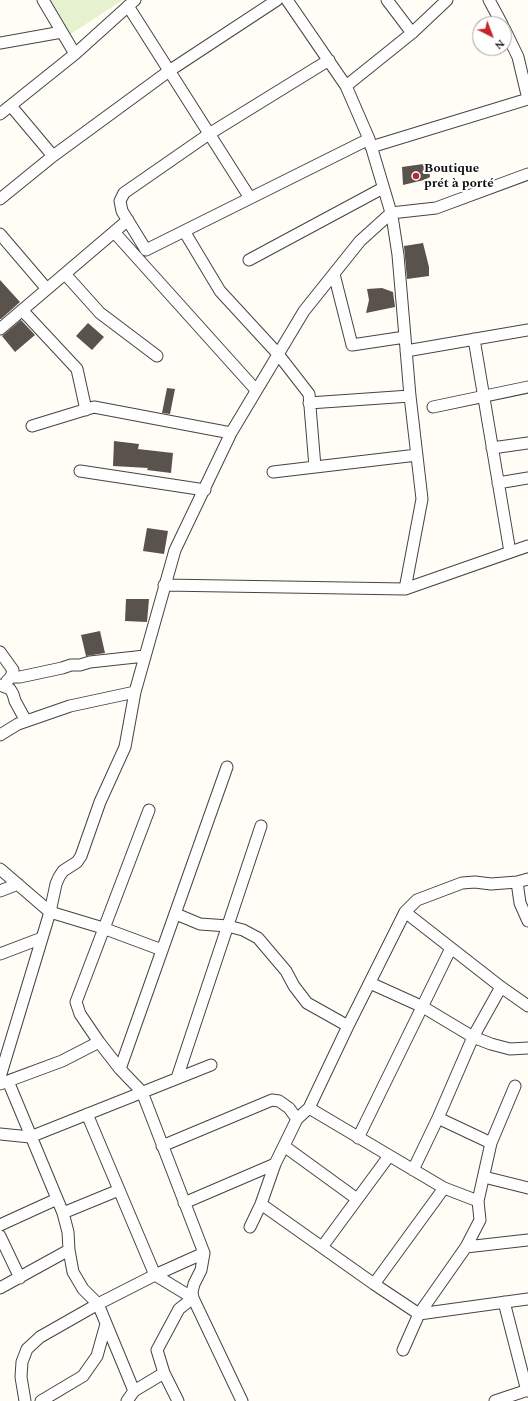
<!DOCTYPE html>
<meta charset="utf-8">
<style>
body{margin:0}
#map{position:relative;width:528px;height:1401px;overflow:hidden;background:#fffdf5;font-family:Spectral,serif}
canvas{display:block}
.north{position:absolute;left:472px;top:16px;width:40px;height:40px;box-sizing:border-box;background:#fff;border:1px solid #a0a0a0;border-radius:50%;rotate:138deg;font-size:11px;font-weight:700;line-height:16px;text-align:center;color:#111}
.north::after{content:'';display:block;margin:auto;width:14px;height:18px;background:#c4262e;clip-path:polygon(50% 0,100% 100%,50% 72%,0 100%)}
</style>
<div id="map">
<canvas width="528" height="1401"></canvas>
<div class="north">N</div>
</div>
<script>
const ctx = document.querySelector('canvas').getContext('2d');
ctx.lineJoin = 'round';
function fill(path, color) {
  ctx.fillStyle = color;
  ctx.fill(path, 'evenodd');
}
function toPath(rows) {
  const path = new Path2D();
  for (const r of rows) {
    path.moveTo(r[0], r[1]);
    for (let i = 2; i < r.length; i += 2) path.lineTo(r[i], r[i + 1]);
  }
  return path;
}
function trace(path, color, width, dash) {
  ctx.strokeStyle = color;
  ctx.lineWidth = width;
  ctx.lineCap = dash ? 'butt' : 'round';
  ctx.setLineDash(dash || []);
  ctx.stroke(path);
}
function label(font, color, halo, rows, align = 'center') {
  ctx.font = font + ' Spectral,serif';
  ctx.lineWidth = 4;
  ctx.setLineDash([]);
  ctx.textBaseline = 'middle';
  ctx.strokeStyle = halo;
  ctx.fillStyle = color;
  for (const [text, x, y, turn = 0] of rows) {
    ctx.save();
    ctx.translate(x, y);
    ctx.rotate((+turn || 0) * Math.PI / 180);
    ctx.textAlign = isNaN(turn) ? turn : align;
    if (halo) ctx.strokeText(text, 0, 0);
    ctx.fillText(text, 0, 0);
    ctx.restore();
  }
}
fill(toPath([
 [49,0,123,0,69,35]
]), '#e6f2cf');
fill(toPath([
 [423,164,429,165,430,177,424,180,403,185,402,167],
 [423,243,429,267,429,276,407,279,404,246],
 [0,280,20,302,1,319,0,319],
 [382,288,393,292,395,307,366,313,369,300,367,289],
 [21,320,35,335,15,352,2,336],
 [88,323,104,337,92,350,76,336],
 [167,388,175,389,170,414,162,413],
 [114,441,139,444,138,449,173,453,171,473,147,470,148,468,113,466],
 [147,528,168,531,164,554,143,551],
 [126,599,149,599,147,622,125,621],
 [100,631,105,653,86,656,81,635]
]), '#5a524d');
const minor = toPath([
 [43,0,75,54],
 [287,0,346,86,369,139,392,216,398,255,410,396,422,499,405,589],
 [387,0,412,33],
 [489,0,502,24],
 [128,6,250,198],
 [504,28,518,57,528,99],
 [0,43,62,32],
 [329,60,209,134,124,193,120,201,122,211,146,250,369,139],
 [346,86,412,33,447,0],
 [11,106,53,156],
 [0,114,75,54,135,0],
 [371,147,528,99],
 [0,199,53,156,169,71,277,0],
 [184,231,220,291,278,354,309,394,315,467],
 [114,232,256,390],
 [0,234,47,289],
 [249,260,383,188],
 [65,274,100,313,157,356],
 [334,274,352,345,405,337],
 [22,310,77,369,86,410],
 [0,329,128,220],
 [474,339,510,552],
 [406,351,528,330],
 [309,403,410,396],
 [433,407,528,387],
 [32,426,94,407,231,433],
 [492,448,528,443],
 [80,471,205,490],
 [273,472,417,455],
 [498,483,528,478],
 [164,585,405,589,528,546],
 [0,652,13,670,11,677,7,681],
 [11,677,20,677,62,668,71,665,80,665,90,662,145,656],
 [0,685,10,689,13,694,15,701,26,721],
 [0,735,18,724,70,706,135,692],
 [0,869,50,912,103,928,162,950],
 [517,882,528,879],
 [0,891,18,884],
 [405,912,501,987,528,1006],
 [176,914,200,924,228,926,243,930,258,938,286,971,294,986,307,1003,348,1026],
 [0,954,42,938],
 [370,983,423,1007,473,1037,491,1044,510,1049,528,1048],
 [99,1042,80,1014,76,1002,149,810],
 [120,1069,227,767],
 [0,1077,50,912,56,884,59,877,63,871,77,862,81,856,100,802,125,747,135,692,175,550,231,433,304,311,360,241,391,213,436,208,528,174],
 [177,1078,261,826],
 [8,1081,63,1213,68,1232,69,1250,73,1272,83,1289,98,1304,134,1391],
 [0,1084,62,1061,99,1042,120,1069,142,1092,204,1253,201,1270,194,1284,192,1292,193,1298,242,1401],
 [309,1108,444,1188,478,1201],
 [87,1114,155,1275,193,1298,179,1309,157,1350,164,1373,178,1401],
 [438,1118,491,1143],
 [0,1134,30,1137,211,1065],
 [358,1138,451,948],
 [162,1146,272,1100,279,1101,289,1108,297,1119],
 [284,1146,357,1199],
 [413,1170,438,1118,473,1037,501,987],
 [484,1177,528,1188],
 [184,1203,275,1164],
 [261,1204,374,1284,419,1314,528,1299],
 [63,1213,119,1190],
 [0,1225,57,1199],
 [250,1227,261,1204,275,1164,297,1119,309,1108,348,1026,405,912,417,900,462,883,475,882,491,884,517,882,520,903,528,921],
 [0,1236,20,1278],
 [322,1247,389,1156],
 [466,1247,528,1240],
 [374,1284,444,1188],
 [0,1288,69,1250],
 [504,1302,527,1391],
 [403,1350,419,1314,466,1247,480,1220,478,1201,491,1143,515,1086],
 [25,1401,21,1377,22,1362,27,1349,40,1337,98,1304,155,1275,204,1253],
 [41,1401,83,1376,97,1356,106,1324],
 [127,1401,134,1391,164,1373],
 [495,1401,528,1390]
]);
trace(minor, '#444', 13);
trace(minor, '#fff', 11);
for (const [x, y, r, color] of [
 [416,176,4,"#c4262e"]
]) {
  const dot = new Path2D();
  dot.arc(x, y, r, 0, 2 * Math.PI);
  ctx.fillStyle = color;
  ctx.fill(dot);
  trace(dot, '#fff', 1.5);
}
label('bold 13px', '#111', '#fff', [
 ["Boutique",424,169],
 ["prét à porté",424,184]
], 'left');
</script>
